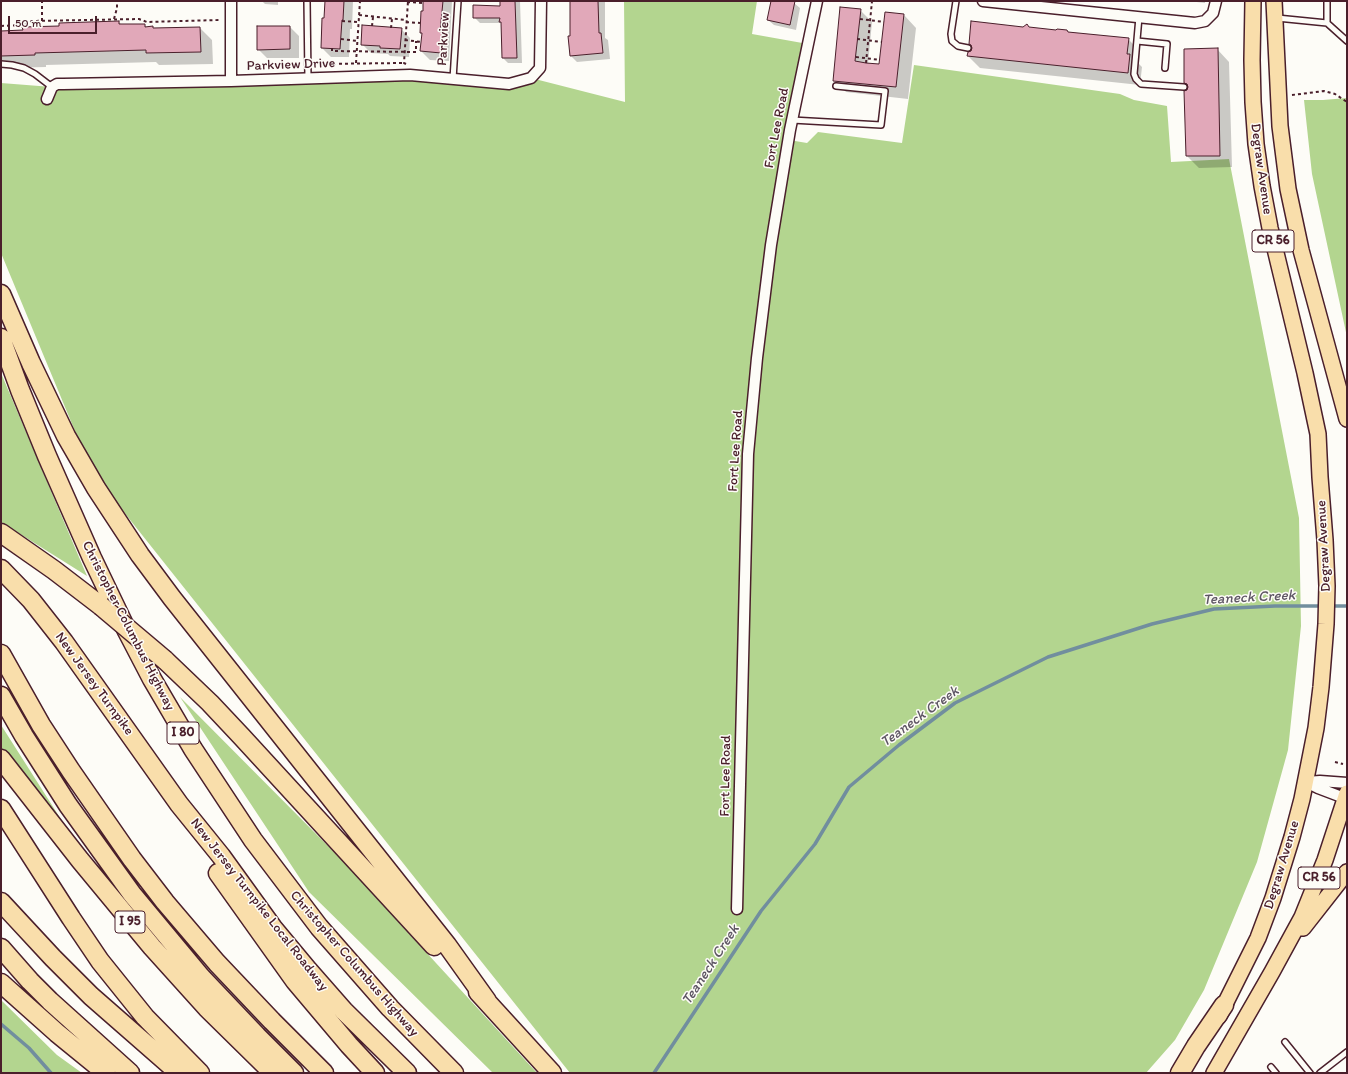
<!DOCTYPE html>
<style>
body{margin:0}
#map{position:relative;width:1348px;height:1074px;overflow:hidden;background:#fdfcf7;font-family:Itim,sans-serif}
canvas{display:block}
.frame{position:absolute;inset:0;border:2px solid #4a1f2b;pointer-events:none}
.scale{position:absolute;left:8px;top:16px;width:89px;height:18px;box-sizing:border-box;border:2px solid #4a1f2b;border-top:0;padding-left:5px;font-size:12px;line-height:14px;white-space:nowrap;color:#4a1f2b;-webkit-text-stroke:3px #fdfcf7;paint-order:stroke}
</style>
<div id="map">
<canvas width="1348" height="1074"></canvas>
<div class="frame"></div>
<div class="scale">50 m</div>
</div>
<script>
const ctx = document.querySelector('canvas').getContext('2d');
ctx.lineJoin = 'round';
function fill(path, color) {
  ctx.fillStyle = color;
  ctx.fill(path, 'evenodd');
}
function toPath(rows) {
  const path = new Path2D();
  for (const r of rows) {
    path.moveTo(r[0], r[1]);
    for (let i = 2; i < r.length; i += 2) path.lineTo(r[i], r[i + 1]);
  }
  return path;
}
function trace(path, color, width, dash) {
  ctx.strokeStyle = color;
  ctx.lineWidth = width;
  ctx.lineCap = dash ? 'butt' : 'round';
  ctx.setLineDash(dash || []);
  ctx.stroke(path);
}
function label(font, color, halo, rows, align = 'center') {
  ctx.font = font + ' Itim,sans-serif';
  ctx.lineWidth = 3;
  ctx.setLineDash([]);
  ctx.textBaseline = 'middle';
  ctx.strokeStyle = halo;
  ctx.fillStyle = color;
  for (const [text, x, y, turn = 0] of rows) {
    ctx.save();
    ctx.translate(x, y);
    ctx.rotate((+turn || 0) * Math.PI / 180);
    ctx.textAlign = isNaN(turn) ? turn : align;
    if (halo) ctx.strokeText(text, 0, 0);
    ctx.fillText(text, 0, 0);
    ctx.restore();
  }
}
fill(toPath([
 [624,1,757,1,752,34,808,44,789,140,807,143,818,132,902,143,914,65,1120,94,1134,100,1167,106,1171,162,1229,159,1299,518,1301,626,1288,750,1257,862,1204,990,1175,1040,1146,1073,570,1073,92,472,1,253,1,83,52,87,361,76,509,84,531,78,625,102],
 [1347,98,1347,337,1312,174,1304,100,1323,100],
 [1,373,87,576,1,522],
 [180,697,335,853,537,1073,493,1073,309,892],
 [1,725,64,824,62,826,1,748],
 [1,1000,57,1055,82,1073,1,1073]
]), '#b3d58f');
fill(toPath([
 [262,1,278,1,278,5,265,4],
 [325,1,353,1,352,29,350,29,349,57,331,57,322,48,325,19],
 [424,1,452,1,449,61,430,60,421,51,423,34,421,32],
 [501,1,520,1,522,63,508,63,503,58,502,23,480,23,474,17,501,7],
 [575,1,605,1,605,38,608,40,610,59,577,62,571,56],
 [772,1,787,1,794,3,800,8,796,30,774,25,768,20],
 [1188,1,1205,1,1205,3],
 [860,10,872,22,868,64,880,65,904,15,916,28,908,99,846,92,834,80],
 [119,22,122,25,145,25,147,28,152,27,154,29,200,28,212,40,213,64,159,65,156,62,46,65,46,67,5,68,1,64,1,32,24,31],
 [290,27,299,36,299,58,267,58,258,49],
 [1029,28,1128,39,1140,51,1139,64,1142,67,1140,85,980,68,968,56,971,52,972,46,970,44],
 [401,29,410,38,409,57,390,56,388,54,371,53,362,44],
 [1217,49,1229,62,1232,167,1199,168,1187,156,1189,86,1185,83]
]), '#0003');
trace(toPath([
 [1330,606,1347,606],
 [1,1024,29,1048,51,1073],
 [654,1073,761,911,815,844,849,787,899,745,955,703,1048,657,1152,624,1214,609,1275,606,1322,606]
]), '#718e9e', 3.5);
const building = toPath([
 [325,1,344,1,343,20,342,20,340,49,321,48,322,18,324,18,325,1],
 [423,1,443,1,440,32,442,32,441,53,420,51,422,33,420,33,421,11,423,11,423,1],
 [500,1,515,1,517,58,502,58,501,22,499,22,500,18,473,18,473,5,500,6,500,1],
 [570,1,598,1,599,33,601,33,603,53,570,56,568,36,570,36,570,1],
 [771,1,795,1,790,25,767,20,771,1],
 [840,7,861,9,855,61,866,63,879,64,885,12,904,14,896,87,833,81,840,7],
 [119,21,119,24,145,24,145,27,153,26,153,28,200,27,201,52,146,53,146,50,35,53,35,55,1,56,1,31,23,30,22,27,59,26,59,23,119,21],
 [971,21,1023,27,1027,24,1029,27,1056,30,1057,29,1067,30,1068,32,1129,38,1127,54,1130,54,1128,73,967,56,968,52,971,51,972,48,971,45,969,44,971,21],
 [362,25,402,28,400,49,380,48,380,46,361,45,362,25],
 [257,26,290,26,290,49,257,50,257,26],
 [1218,48,1220,156,1186,156,1184,91,1187,90,1188,87,1187,84,1184,83,1184,49,1218,48]
]);
fill(building, '#e1a8b9');
trace(building, '#4a1f2b', 1);
const lane = toPath([
 [307,1,308,79],
 [956,1,951,34,952,41,958,46,968,48],
 [1327,1,1327,23],
 [1139,17,1134,74,1136,79,1141,84,1184,87],
 [1277,18,1327,23,1347,41],
 [1137,41,1167,44,1165,68],
 [1,64,12,65,24,68,35,74,52,87],
 [453,79,458,1],
 [792,120,881,125,885,91,836,86],
 [1285,1042,1310,1073],
 [1271,1067,1276,1073],
 [1320,1073,1347,1052]
]);
const street = toPath([
 [983,1,1195,23,1205,21,1213,13,1216,1],
 [231,81,231,1],
 [47,99,52,87,57,84,63,84,231,81,410,75,509,84,531,78,540,68,541,1],
 [1306,782,1318,788,1347,799],
 [1306,782,1320,781,1347,783],
 [737,909,748,454,757,358,771,245,790,130,817,1]
]);
const primary = toPath([
 [1274,1,1280,126,1288,189,1301,250,1347,419],
 [1303,928,1347,872],
 [1219,1016,1258,938,1273,898,1292,837,1302,799,1316,728,1321,687,1326,624,1327,586,1325,540,1320,477,1318,434,1305,373,1270,228,1262,186,1256,144,1253,102,1252,60,1253,1],
 [1214,1073,1272,972,1302,917,1325,860,1347,793]
]);
const highway = toPath([
 [1,294,31,363,66,436,96,488,140,555,172,598,447,945,487,1001],
 [1,338,20,390,47,456,92,558,127,631,152,679,193,749,253,840,319,927,390,1008,454,1073],
 [1,533,54,570,101,606],
 [1,569,31,600,64,642,179,804,221,856,273,928,308,970,344,1011,407,1073],
 [1,654,41,725,71,771,132,859,165,902,217,963,272,1021,324,1073],
 [165,660,210,703,242,737,434,946],
 [1,696,24,736,68,805,132,894,201,977,257,1036,294,1073],
 [1,759,80,860,152,947,207,1008,273,1073],
 [1,809,71,918,100,961,145,1017,200,1073],
 [218,873,295,981,349,1045,375,1073],
 [1,902,53,958,91,996,179,1073],
 [1,948,30,981,50,1001,130,1073],
 [1,983,57,1033,106,1073],
 [478,992,552,1073],
 [1180,1073,1196,1046,1224,1005]
]);
trace(lane, '#4a1f2b', 8);
trace(street, '#4a1f2b', 13);
trace(primary, '#4a1f2b', 18);
trace(highway, '#4a1f2b', 21);
trace(toPath([
 [407,2,423,3],
 [359,15,406,20],
 [114,19,117,8,117,1],
 [860,19,884,22],
 [42,21,42,1],
 [342,21,358,22],
 [406,22,420,23],
 [1,26,24,25,32,21,139,19,147,22,220,20],
 [372,26,373,17],
 [391,28,392,19],
 [341,39,357,41],
 [857,39,882,42],
 [405,40,421,42],
 [332,48,332,51,416,52,416,41],
 [856,57,880,60],
 [356,63,360,1],
 [866,63,872,1],
 [315,64,404,63],
 [406,64,404,63,408,1],
 [1292,95,1324,91,1335,94,1347,102],
 [1335,762,1343,764]
]), '#4a1f2b', 2, [3, 3]);
trace(lane, '#fdfcf7', 5);
trace(street, '#fdfcf7', 10);
trace(primary, '#f9deab', 15);
trace(highway, '#f9deab', 18);
const highwayBridge = toPath([
 [101,606,165,660]
]);
trace(highwayBridge, '#4a1f2b', 21, []);
trace(highwayBridge, '#f9deab', 18);
for (const [x, y, w] of [
 [1273,241,42],
 [183,733,32],
 [1319,878,42],
 [130,922,30]
]) {
  const box = new Path2D();
  box.roundRect(x - w / 2, y - 11, w, 22, 3);
  ctx.fillStyle = '#fdfcf7';
  ctx.fill(box);
  trace(box, '#4a1f2b', 1);
}
label('bold 13px', '#4a1f2b', null, [
 ["CR 56",1273,241],
 ["I 80",183,733],
 ["CR 56",1319,878],
 ["I 95",130,922]
]);
label('14px', '#4a1f2b', '#fdfcf7', [
 ["Parkview",444,39,-87],
 ["Parkview Drive",291,65,-2],
 ["Fort Lee Road",777,128,-79],
 ["Degraw Avenue",1261,169,82],
 ["Fort Lee Road",736,451,-86],
 ["Degraw Avenue",1324,546,-93],
 ["Christopher Columbus Highway",128,626,63],
 ["New Jersey Turnpike",94,684,54],
 ["Fort Lee Road",726,776,-89],
 ["Degraw Avenue",1282,865,-73],
 ["New Jersey Turnpike Local Roadway",259,905,52],
 ["Christopher Columbus Highway",354,964,49]
]);
label('italic 15px', '#5e5664', '#fdfcf7', [
 ["Teaneck Creek",1249,598,-3],
 ["Teaneck Creek",920,717,-36],
 ["Teaneck Creek",711,965,-57]
]);
</script>
